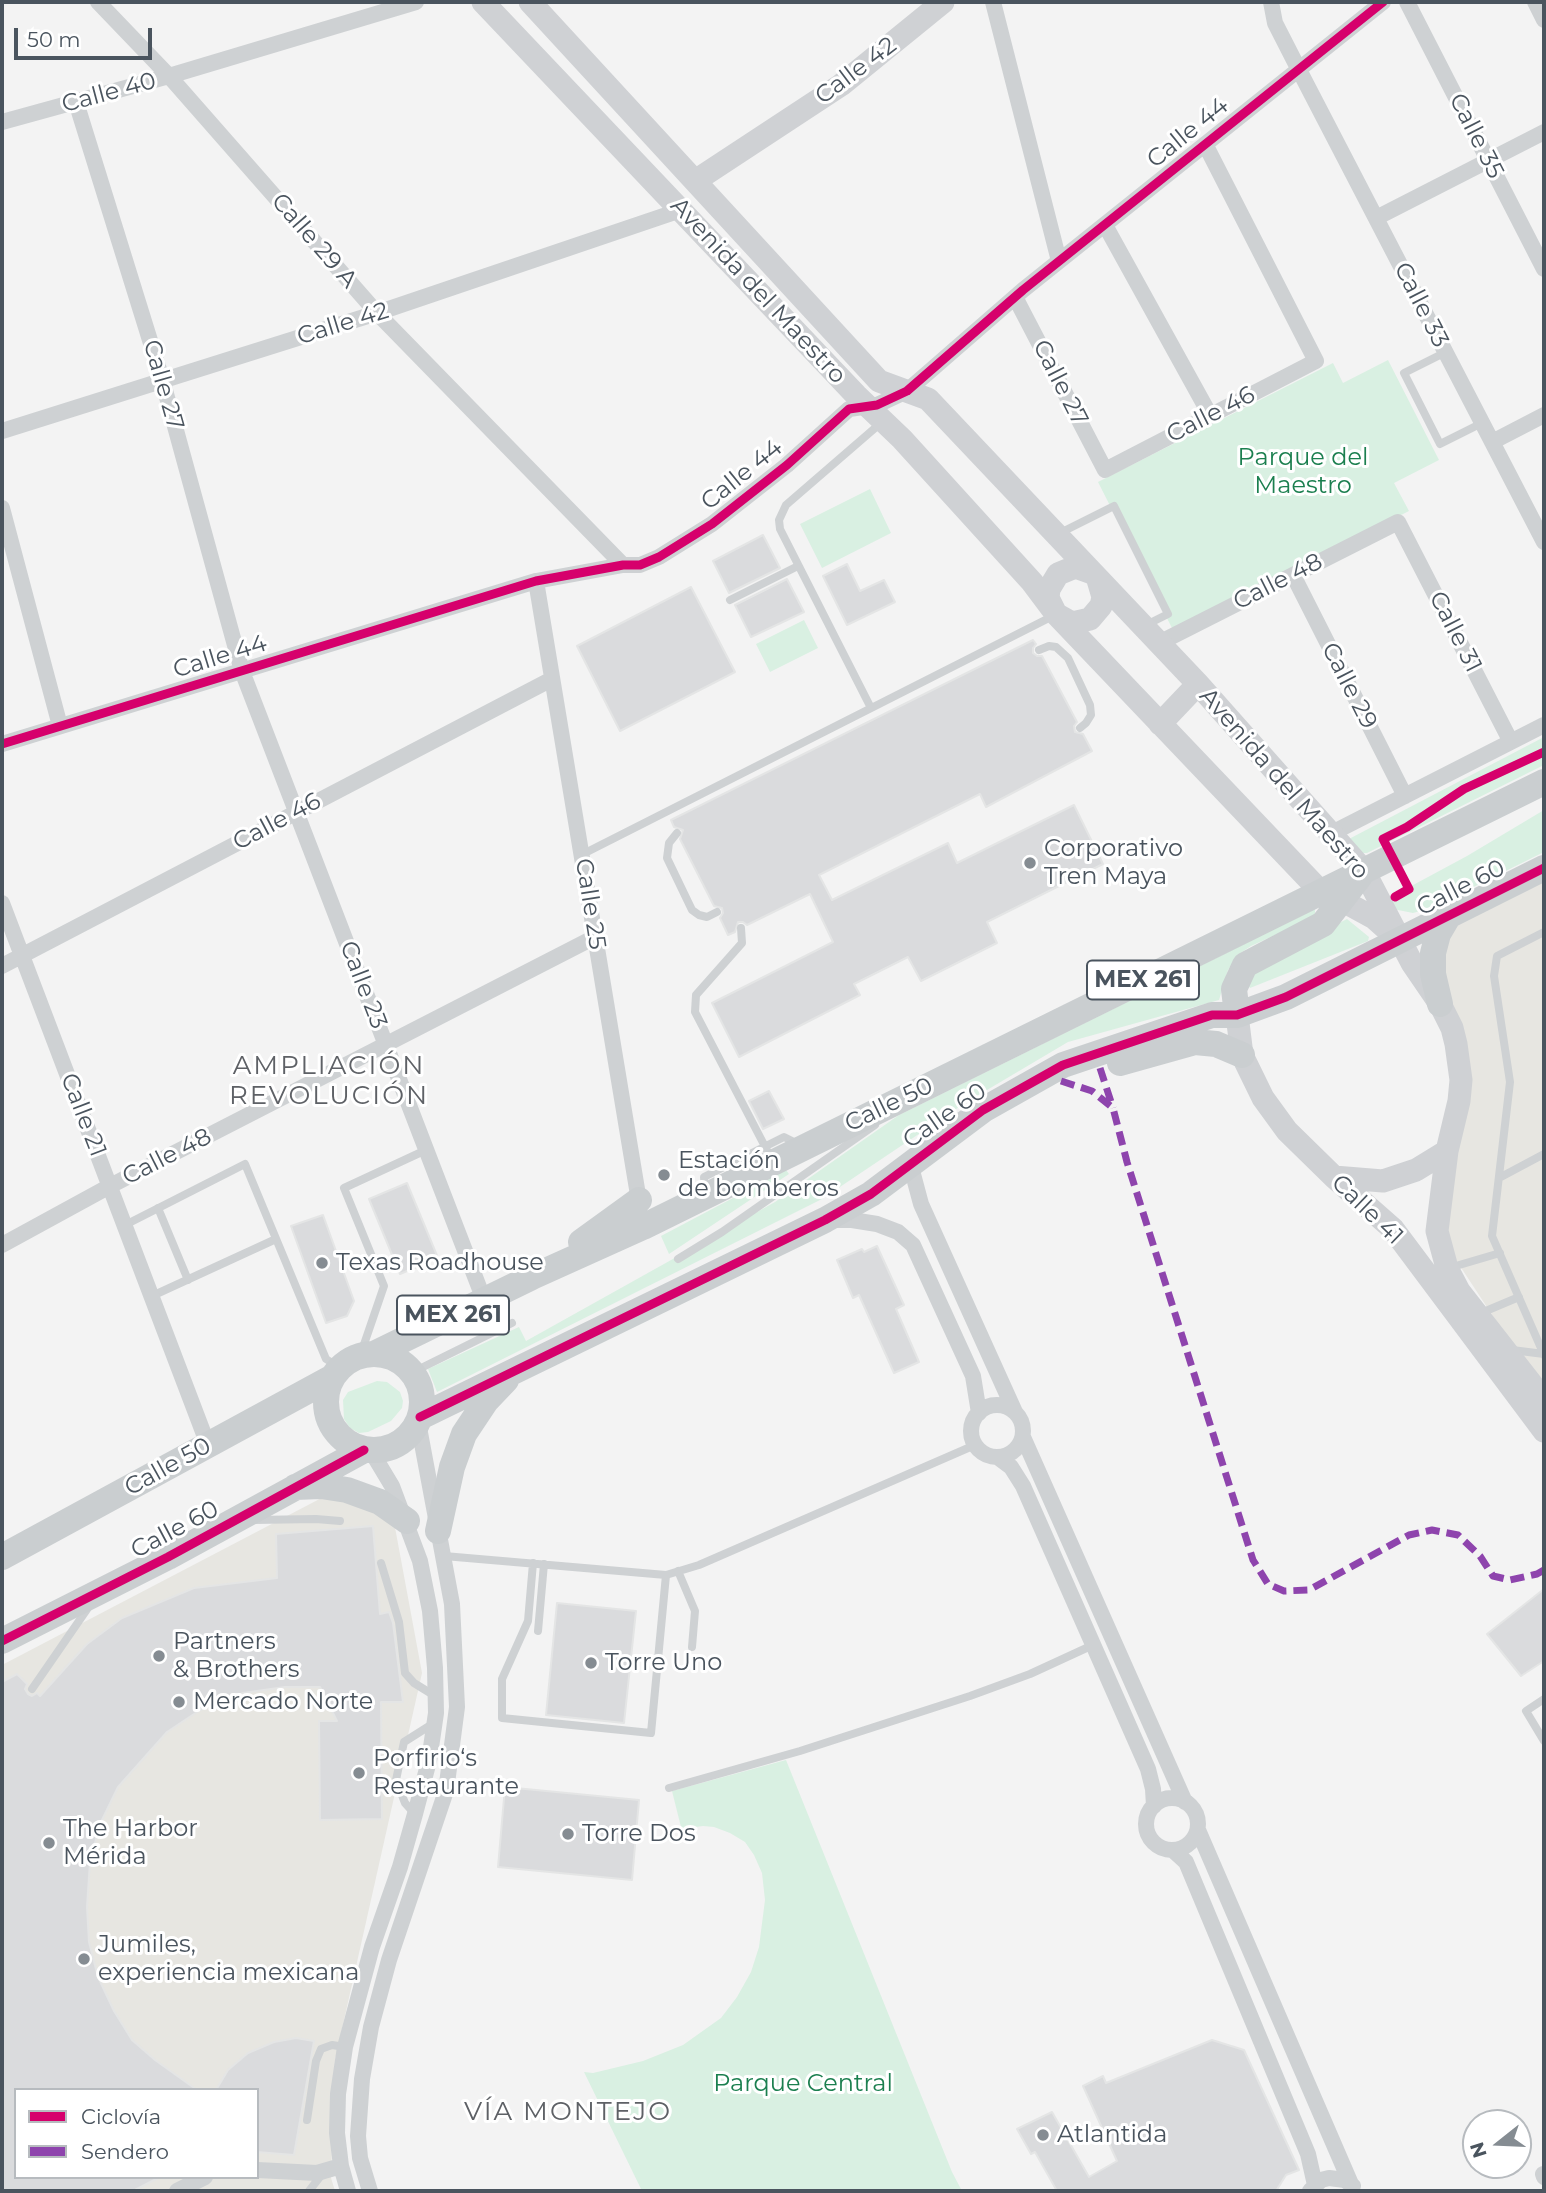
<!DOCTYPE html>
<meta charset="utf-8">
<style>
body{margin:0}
#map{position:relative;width:1546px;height:2193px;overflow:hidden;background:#f3f3f3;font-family:Montserrat,sans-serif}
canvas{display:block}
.frame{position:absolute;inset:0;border:4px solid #4a545e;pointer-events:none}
.legend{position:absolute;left:14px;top:2088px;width:245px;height:91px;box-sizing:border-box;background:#fff;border:2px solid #b7bbbf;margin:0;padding:9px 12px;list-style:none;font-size:21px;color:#4a545e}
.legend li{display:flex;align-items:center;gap:14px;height:35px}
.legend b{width:35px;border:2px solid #b7bbbf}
.north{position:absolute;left:1462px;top:2109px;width:70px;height:70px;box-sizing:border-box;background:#fff;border:2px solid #b7bbbf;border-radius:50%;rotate:252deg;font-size:19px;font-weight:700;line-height:28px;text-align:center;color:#4a545e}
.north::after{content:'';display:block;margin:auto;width:24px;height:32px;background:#858c92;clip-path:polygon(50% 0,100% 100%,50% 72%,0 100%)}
.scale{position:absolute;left:14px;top:28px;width:138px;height:32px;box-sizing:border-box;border:4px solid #4a545e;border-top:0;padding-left:9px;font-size:21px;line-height:24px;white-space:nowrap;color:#4a545e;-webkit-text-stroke:5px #fff;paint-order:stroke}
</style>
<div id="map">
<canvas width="1546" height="2193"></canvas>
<div class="frame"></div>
<ul class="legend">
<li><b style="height:9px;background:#d6006c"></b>Ciclovía</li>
<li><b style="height:9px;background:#8e44ad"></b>Sendero</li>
</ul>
<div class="north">N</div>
<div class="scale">50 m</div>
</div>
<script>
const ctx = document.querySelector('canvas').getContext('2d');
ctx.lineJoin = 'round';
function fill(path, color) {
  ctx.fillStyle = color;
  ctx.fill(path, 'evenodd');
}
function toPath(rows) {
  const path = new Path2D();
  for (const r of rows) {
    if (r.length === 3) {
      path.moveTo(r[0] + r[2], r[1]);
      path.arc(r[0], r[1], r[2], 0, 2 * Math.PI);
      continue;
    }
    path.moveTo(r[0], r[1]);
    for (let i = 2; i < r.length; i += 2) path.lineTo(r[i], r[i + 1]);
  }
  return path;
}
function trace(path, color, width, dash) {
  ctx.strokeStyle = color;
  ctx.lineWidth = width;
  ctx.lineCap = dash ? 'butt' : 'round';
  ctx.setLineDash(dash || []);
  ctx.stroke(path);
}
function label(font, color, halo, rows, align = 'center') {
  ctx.font = font + ' Montserrat,sans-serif';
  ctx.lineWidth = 6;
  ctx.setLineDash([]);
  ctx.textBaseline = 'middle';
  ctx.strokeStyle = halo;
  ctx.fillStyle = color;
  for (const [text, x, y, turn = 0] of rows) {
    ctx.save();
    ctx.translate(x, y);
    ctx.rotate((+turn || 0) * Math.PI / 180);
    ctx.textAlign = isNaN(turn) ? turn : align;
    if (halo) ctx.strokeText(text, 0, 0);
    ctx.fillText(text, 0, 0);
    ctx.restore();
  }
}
fill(toPath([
 [1544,869,1544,1388,1523,1362,1437,1231,1459,1101,1438,934],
 [331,1493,394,1522,422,1673,335,2060,331,2178,335,2191,2,2191,2,1665],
 [16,2090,257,2090,257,2177,16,2177]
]), '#e7e6e1');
fill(toPath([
 [1388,360,1439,460,1394,483,1409,511,1173,630,1098,482,1333,363,1343,383],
 [870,489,891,533,822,568,800,524],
 [804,620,818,648,770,672,756,644],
 [1544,737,1544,765,1367,853,1362,853,1347,840],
 [1544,810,1544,852,1431,908,1413,913,1393,909,1389,898,1467,856],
 [1315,909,1315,917,1251,946,1239,954,1228,970,1219,1000,1068,1042,965,1103,822,1199,437,1392,428,1369,519,1327,526,1341,775,1202,899,1115],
 [1347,919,1369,937,1368,941,1250,988,1248,985,1255,966],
 [786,1170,789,1174,669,1254,661,1236],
 [377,1381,387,1382,400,1392,403,1401,402,1408,391,1421,368,1432,359,1433,350,1428,344,1419,343,1400,348,1392],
 [786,1760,952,2172,962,2191,642,2191,584,2072,593,2073,643,2061,683,2045,721,2018,737,1997,751,1972,759,1947,765,1900,762,1873,754,1855,745,1842,730,1833,714,1827,703,1826,688,1828,684,1831,684,1839,672,1791]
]), '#d9f0e2');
const building = toPath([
 [763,535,780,568,729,593,713,561,763,535],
 [847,564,860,591,884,580,895,602,847,625,823,576,847,564],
 [787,579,804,612,751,637,735,605,787,579],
 [691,587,735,672,620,731,577,646,691,587],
 [1033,640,1036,644,1033,648,1033,653,1037,656,1042,656,1077,722,1074,726,1075,732,1083,734,1092,751,986,807,980,794,819,875,832,900,948,843,957,863,1074,805,1103,864,987,922,997,943,921,981,908,957,854,984,860,995,739,1057,712,1003,833,942,810,894,747,925,743,922,738,922,735,932,728,935,720,918,723,913,722,908,714,906,680,839,683,830,674,827,671,820,1033,640],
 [769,1091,784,1119,763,1129,749,1101,769,1091],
 [407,1183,438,1258,400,1274,369,1199,407,1183],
 [323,1215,354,1301,347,1316,326,1323,291,1226,323,1215],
 [877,1246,904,1305,896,1309,919,1362,894,1373,859,1295,853,1298,837,1260,862,1249,864,1252,877,1246],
 [373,1526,380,1614,389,1612,393,1623,403,1702,381,1702,382,1819,320,1820,319,1721,337,1721,320,1687,285,1687,243,1693,200,1710,167,1732,118,1787,100,1824,90,1862,87,1907,89,1942,98,1977,114,2011,132,2040,155,2060,197,2090,16,2090,16,2177,160,2177,133,2191,2,2191,2,1682,17,1674,27,1684,25,1689,28,1694,32,1696,37,1693,40,1696,87,1644,122,1618,194,1588,277,1578,276,1534,373,1526],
 [1544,1589,1544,1661,1521,1676,1487,1634,1544,1589],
 [557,1603,636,1611,624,1723,546,1715,557,1603],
 [505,1787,639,1800,632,1880,498,1867,505,1787],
 [296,2038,314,2041,294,2155,257,2152,257,2090,216,2090,228,2070,248,2053,274,2042,296,2038],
 [1212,2040,1244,2050,1299,2170,1286,2175,1276,2191,1057,2191,1035,2152,1031,2154,1017,2129,1052,2112,1089,2177,1117,2161,1083,2086,1103,2076,1106,2083,1212,2040]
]);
fill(building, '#dadbdd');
trace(building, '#e4e5e5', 2);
trace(toPath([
 [1446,352,1404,373,1440,444,1482,423],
 [1058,534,1114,506,1168,614,1146,625],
 [730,600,798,566],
 [1039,650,1049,646,1056,647,1068,658,1090,705,1091,715,1086,723,1080,728],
 [871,708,780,529,779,520,786,505,882,422],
 [677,833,669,843,667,858,692,910,699,915,707,917,717,912],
 [581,855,1053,616],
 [741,928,742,943,696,995,695,1012,772,1160],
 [1544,932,1497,956,1494,976,1510,1082,1492,1236,1544,1355],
 [1499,1178,1544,1154],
 [705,1190,704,1177,784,1137,800,1145],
 [158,1208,188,1280],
 [125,1225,245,1164,326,1359,340,1368],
 [678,1259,722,1232,875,1125],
 [1449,1268,1500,1253],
 [152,1296,276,1239],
 [1481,1313,1519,1297],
 [1512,1350,1544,1354],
 [360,1356,384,1286,344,1188,426,1150],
 [411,1373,512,1323],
 [254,1520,316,1519,340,1521],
 [444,1556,666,1575,699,1565,975,1445],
 [381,1563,399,1622,405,1673,414,1683,435,1696],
 [533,1563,528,1621,502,1679,502,1718,651,1733,666,1575],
 [678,1571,695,1611,692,1647],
 [538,1631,544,1564],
 [32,1689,90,1605],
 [1544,1699,1526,1711,1544,1741],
 [669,1788,800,1751,970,1696,1030,1674,1093,1645],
 [415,1814,405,1803,396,1780,404,1742,434,1723],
 [307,2120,316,2061,321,2049,332,2045,345,2047],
 [309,2191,323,2173]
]), '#ced1d3', 8);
trace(toPath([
 [98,2,169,76,377,313,623,565],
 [993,2,1059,261],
 [1271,2,1275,23,1298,68,1544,542],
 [1407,2,1544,269],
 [1535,2,1544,20],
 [76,102,162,379,242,671,484,1300],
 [2,122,169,76,416,2],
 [1376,218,1544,132],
 [1105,225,1210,415],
 [1015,297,1105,470,1316,361,1205,144],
 [2,431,377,313,681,210],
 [1492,442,1544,415],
 [2,508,60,726],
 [1293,575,1405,796],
 [536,581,640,1207],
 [1159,643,1398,522,1511,742],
 [2,744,536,581,623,565,640,565,659,557,712,524,787,465,849,409,877,405,907,391,1023,290,1383,2],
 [1332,833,1544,725],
 [2,903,208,1445],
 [2,966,552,679],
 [910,1163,921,1204,1015,1412],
 [831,1220,852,1220,877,1224,898,1232,913,1245,973,1376,979,1413],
 [2,1245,110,1186,595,937],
 [997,1431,26],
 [1023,1437,1185,1802],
 [999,1458,1011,1467,1023,1486,1148,1769,1153,1789,1154,1806],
 [1172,1824,26],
 [1198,1830,1351,2184],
 [1174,1851,1186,1862,1308,2154,1315,2185],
 [257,2170,317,2173,341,2166],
 [1543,2174,1544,2177],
 [177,2191,205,2177],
 [348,2191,341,2166,337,2133,338,2094,345,2047,372,1947,400,1867,415,1814,429,1761,436,1713,435,1668,430,1611,420,1561,392,1486,371,1451],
 [370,2191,360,2158,358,2136,362,2079,371,2027,389,1960,446,1791,457,1707,452,1604,418,1422],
 [1310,2191,1321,2180,1329,2178,1345,2180,1353,2186]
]), '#ced1d3', 16);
trace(toPath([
 [483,2,856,395,902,439,1032,582,1056,614,1321,892,1341,900,1374,918,1392,934],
 [530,2,879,381,928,399,1198,684,1364,871,1412,963,1440,1004,1452,1028,1456,1044,1461,1080,1459,1101,1447,1151,1437,1231,1447,1268,1459,1291,1544,1400],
 [695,181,841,85,943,2],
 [1092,573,1075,567,1058,574,1049,589,1048,598,1056,614,1072,623,1090,619,1101,606,1103,597,1098,580],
 [1160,724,1198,684],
 [1237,1015,1242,1055,1263,1098,1287,1131,1334,1177,1393,1229,1544,1431],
 [1334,1177,1383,1181,1416,1170,1447,1151]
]), '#cfd1d4', 23);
trace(toPath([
 [1440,1004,1433,974,1433,953,1438,934,1448,917],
 [1237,1015,1234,989,1245,965,1323,924,1360,876],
 [1120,1063,1195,1042,1216,1044,1242,1055],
 [581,1242,639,1200],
 [374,1354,532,1277,643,1227,1544,782],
 [374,1402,48],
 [420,1417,825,1220,871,1194,983,1110,1063,1065,1212,1015,1237,1015,1286,997,1544,868],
 [295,1487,321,1486,347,1490,380,1502,407,1521],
 [438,1531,452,1467,464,1434,486,1401,506,1380],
 [2,1557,333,1377],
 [2,1641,168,1557,364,1450]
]), '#caced0', 26);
trace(toPath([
 [1100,1068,1113,1108],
 [1061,1081,1092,1091,1113,1108,1127,1162,1253,1560,1268,1584,1284,1591,1309,1590,1409,1535,1432,1530,1458,1535,1480,1556,1493,1576,1510,1580,1537,1574,1544,1570]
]), '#8e44ad', 7, [14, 7]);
trace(toPath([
 [2,744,536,581,623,565,640,565,659,557,712,524,787,465,849,409,877,405,907,391,1023,290,1383,2],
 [1395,897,1409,889,1383,839,1407,827,1464,789,1544,752],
 [420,1417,825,1220,871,1194,983,1110,1063,1065,1212,1015,1237,1015,1286,997,1544,868],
 [2,1641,168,1557,364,1450]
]), '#d6006c', 9);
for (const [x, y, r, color] of [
 [1030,863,7,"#858c92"],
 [664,1175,7,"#858c92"],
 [322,1263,7,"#858c92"],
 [159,1656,7,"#858c92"],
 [591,1663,7,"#858c92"],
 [179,1702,7,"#858c92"],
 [359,1773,7,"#858c92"],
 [568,1834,7,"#858c92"],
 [49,1843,7,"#858c92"],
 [84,1959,7,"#858c92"],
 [1043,2135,7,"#858c92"]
]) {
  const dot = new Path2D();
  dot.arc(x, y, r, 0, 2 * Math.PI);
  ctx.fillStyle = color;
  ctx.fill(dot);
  trace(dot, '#fff', 2.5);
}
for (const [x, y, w] of [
 [1143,980,112],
 [453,1315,112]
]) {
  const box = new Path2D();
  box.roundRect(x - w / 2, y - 19.5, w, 39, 5);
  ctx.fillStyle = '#fff';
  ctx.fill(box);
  trace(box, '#4a545e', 2);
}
label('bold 23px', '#4a545e', null, [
 ["MEX 261",1143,980],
 ["MEX 261",453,1315]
]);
label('24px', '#4a545e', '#fff', [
 ["Calle 42",856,71,-37],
 ["Calle 40",109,93,-15],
 ["Calle 44",1188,133,-39],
 ["Calle 35",1476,136,63],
 ["Calle 29 A",314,241,49],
 ["Avenida del Maestro",758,291,47],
 ["Calle 33",1421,305,63],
 ["Calle 42",343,324,-17],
 ["Calle 27",1060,383,63],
 ["Calle 27",163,385,74],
 ["Calle 46",1211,415,-27],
 ["Calle 44",742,475,-39],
 ["Calle 48",1278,582,-27],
 ["Calle 31",1455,632,63],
 ["Calle 44",220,657,-17],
 ["Calle 29",1349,686,63],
 ["Avenida del Maestro",1284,784,49],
 ["Calle 46",277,822,-28],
 ["Calle 60",1461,888,-27],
 ["Calle 25",590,904,81],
 ["Calle 23",363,985,69],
 ["Calle 50",889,1105,-26],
 ["Calle 21",83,1115,69],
 ["Calle 60",945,1116,-35],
 ["Calle 48",167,1157,-27],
 ["Calle 41",1367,1210,44],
 ["Calle 50",168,1467,-29],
 ["Calle 60",175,1530,-28]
]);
label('24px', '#1b7f4f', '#fff', [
 ["Parque del",1303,458],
 ["Maestro",1303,486],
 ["Parque Central",803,2084]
]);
label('24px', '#4a545e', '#fff', [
 ["Corporativo",1044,849],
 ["Tren Maya",1044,877],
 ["Estación",678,1161],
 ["de bomberos",678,1189],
 ["Texas Roadhouse",336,1263],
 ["Partners",173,1642],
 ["& Brothers",173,1670],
 ["Torre Uno",605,1663],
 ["Mercado Norte",193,1702],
 ["Porfirio‘s",373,1759],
 ["Restaurante",373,1787],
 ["The Harbor",63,1829],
 ["Mérida",63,1857],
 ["Torre Dos",582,1834],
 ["Jumiles,",98,1945],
 ["experiencia mexicana",98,1973],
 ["Atlantida",1057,2135]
], 'left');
ctx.letterSpacing = '2px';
label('26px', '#5e6166', '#fff', [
 ["AMPLIACIÓN",329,1066],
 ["REVOLUCIÓN",329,1096],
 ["VÍA MONTEJO",568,2112]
]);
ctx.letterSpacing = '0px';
</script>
